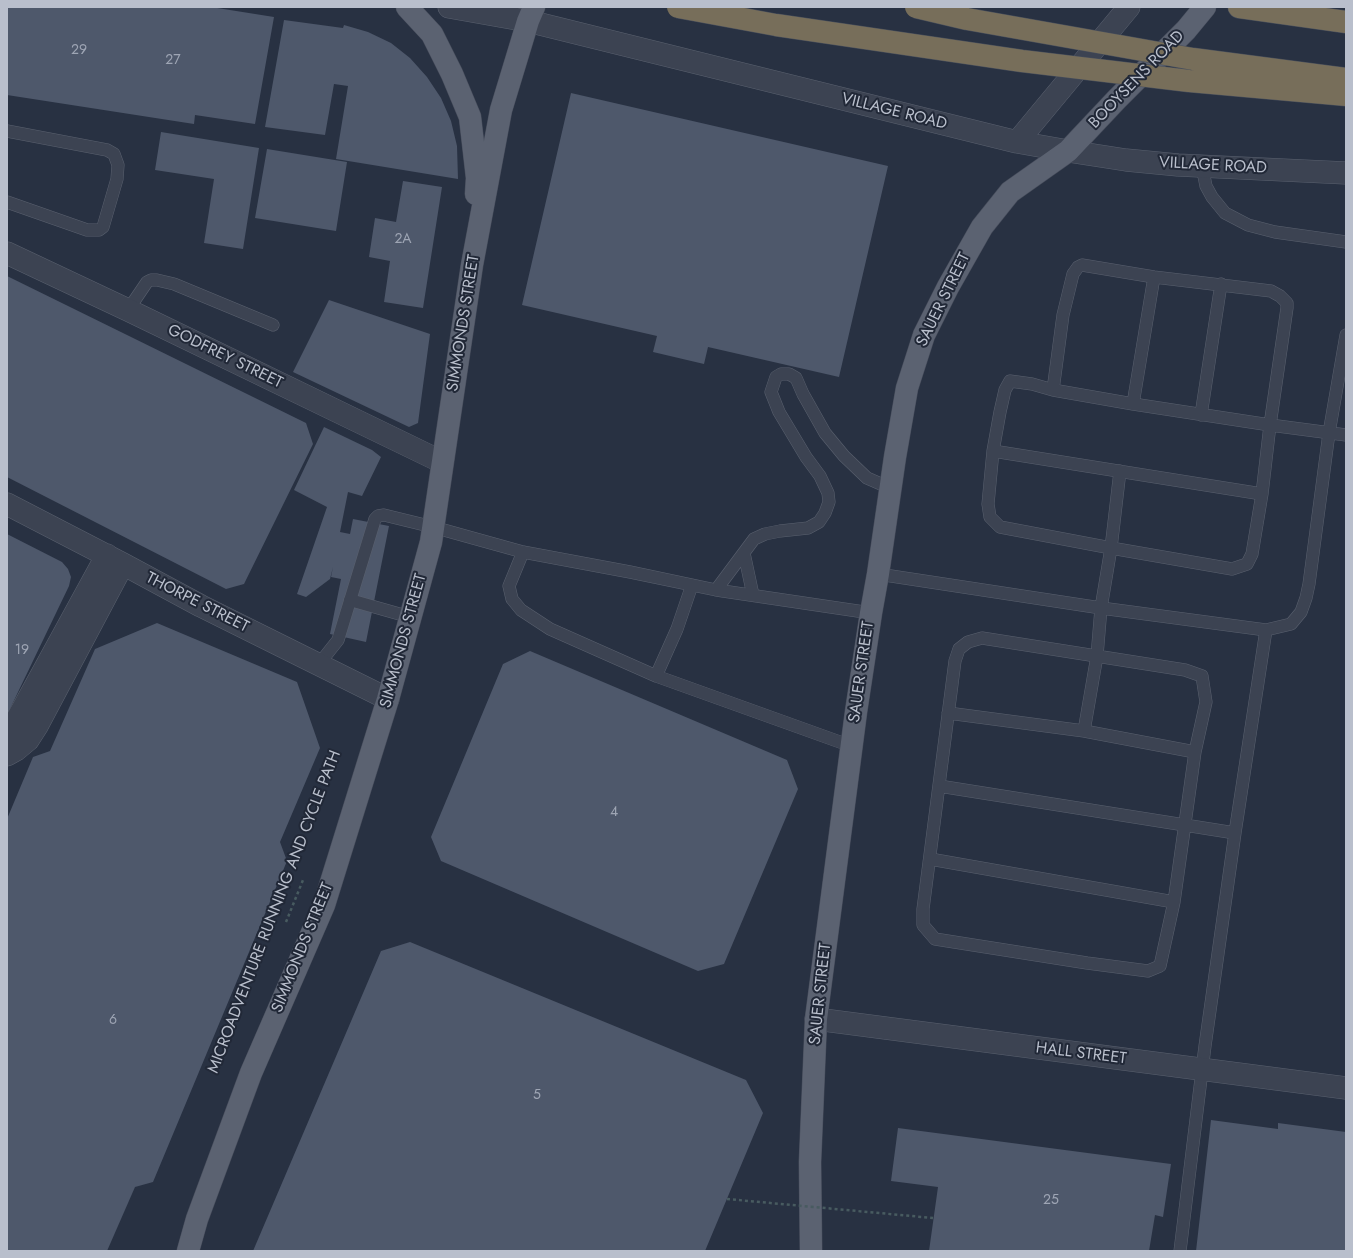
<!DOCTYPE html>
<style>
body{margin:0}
#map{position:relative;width:1353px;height:1258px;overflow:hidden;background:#283142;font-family:Jost,sans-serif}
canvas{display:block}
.frame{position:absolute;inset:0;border:8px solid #b9bfcc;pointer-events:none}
</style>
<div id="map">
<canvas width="1353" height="1258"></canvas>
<div class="frame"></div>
</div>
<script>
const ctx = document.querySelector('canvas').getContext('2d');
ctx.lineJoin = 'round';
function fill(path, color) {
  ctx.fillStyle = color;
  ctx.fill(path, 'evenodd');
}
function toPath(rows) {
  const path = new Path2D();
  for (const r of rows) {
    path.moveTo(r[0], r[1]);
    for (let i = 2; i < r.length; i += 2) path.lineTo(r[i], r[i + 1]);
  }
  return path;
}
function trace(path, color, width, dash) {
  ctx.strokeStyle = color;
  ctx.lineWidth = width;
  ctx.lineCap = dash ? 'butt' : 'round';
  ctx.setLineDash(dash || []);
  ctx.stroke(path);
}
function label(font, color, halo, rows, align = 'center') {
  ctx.font = font + ' Jost,sans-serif';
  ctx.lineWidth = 4;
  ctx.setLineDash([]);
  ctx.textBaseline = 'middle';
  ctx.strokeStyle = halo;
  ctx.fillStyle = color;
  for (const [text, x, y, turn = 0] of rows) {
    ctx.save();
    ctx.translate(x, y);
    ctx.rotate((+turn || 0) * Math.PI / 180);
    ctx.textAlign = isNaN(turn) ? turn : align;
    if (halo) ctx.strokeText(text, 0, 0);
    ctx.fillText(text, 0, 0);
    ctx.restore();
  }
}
fill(toPath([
 [7,7,211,7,274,17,255,124,195,115,194,124,7,95],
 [284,20,343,28,344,25,368,32,391,43,410,58,427,77,441,98,451,121,457,146,458,179,336,159,348,86,334,84,325,135,265,127],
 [571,93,888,166,839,377,708,347,704,364,653,352,657,336,522,305],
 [161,132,259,148,243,249,204,243,214,179,155,170],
 [267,149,347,162,336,231,255,218],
 [403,181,442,187,423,308,384,302,390,261,369,257,375,218,396,222],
 [7,276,306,423,313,444,244,584,226,589,7,477],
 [329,300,430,334,418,423,409,427,293,372],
 [324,427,372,450,381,457,362,496,348,492,340,532,350,534,353,519,389,526,366,642,330,634,341,579,331,577,333,567,330,579,306,597,297,594,327,507,294,490],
 [7,534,62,562,68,569,71,577,69,586,7,715],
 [157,623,297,682,320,748,280,842,287,861,153,1182,135,1187,107,1251,7,1251,7,819,33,757,50,751,95,649],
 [530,651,787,760,798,789,724,964,698,971,441,861,431,837,503,664],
 [410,942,746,1080,763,1113,705,1251,253,1251,381,951],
 [1211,1120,1278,1129,1278,1123,1346,1132,1346,1251,1196,1251],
 [898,1128,1171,1164,1163,1217,1155,1215,1149,1251,929,1251,938,1187,891,1181]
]), '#4e586b');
const service = toPath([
 [7,131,107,150,114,154,118,165,117,179,103,227,99,230,87,230,7,202],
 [1202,166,1206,186,1212,197,1225,213,1248,225,1275,232,1346,242],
 [128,310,147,282,151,280,157,280,174,284,273,325],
 [1053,390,1063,315,1073,274,1078,267,1082,265,1154,277,1271,291,1280,296,1287,303,1287,308,1270,425,1262,494,1252,554,1247,564,1232,569,1111,548,1000,527,990,517,988,504,993,451,1000,412,1005,390,1010,381,1032,384,1053,390,1133,404,1270,425,1346,435],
 [1133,404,1154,277],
 [1201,415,1221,284],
 [993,451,1262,494],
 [523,552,509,586,512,599,521,610,550,629,656,676,851,746],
 [744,553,753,595],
 [878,574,1101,608,1266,630,1291,624,1301,612,1306,598,1309,584,1329,433,1346,335],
 [716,590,754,539,765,534,780,531,808,528,819,522,825,513,829,502,828,493,820,476,806,457,779,412,771,392,776,377,781,374,789,374,796,378,803,394,825,433,844,456,867,478,890,488],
 [350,600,410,617],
 [982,638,1185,670,1202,676,1206,702,1195,752,1174,902,1160,966,1148,971,1087,963,935,939,923,925,923,909,955,661,959,649,968,642,982,638],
 [319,664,338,640,375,519,378,516,384,515,433,527,523,552,630,572,716,590,871,613],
 [656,676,677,629,692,585],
 [948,713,1084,731,1195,752],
 [1084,731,1097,656,1101,608,1111,548,1120,471],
 [939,786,1235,833],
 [930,859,1174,902],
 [1180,1251,1205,1046,1235,833,1266,630]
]);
const minor = toPath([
 [7,253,128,310,442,462],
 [7,504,123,564,201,606,388,699],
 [7,732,16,721,25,705,107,555],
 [7,755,16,750,28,740,37,726,123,564],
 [816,1019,1346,1088]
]);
const tertiary = toPath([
 [449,7,528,21,1017,142,1068,151,1126,160,1178,165,1346,173],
 [1017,142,1129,7]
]);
const primary = toPath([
 [407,7,432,34,452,74,470,117,477,178,476,194],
 [188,1251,197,1219,251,1073,324,905,388,699,431,542,472,265,501,110,528,21,534,7],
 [811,1251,810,1162,816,1019,856,712,871,613,878,574,895,457,907,388,924,335,948,287,982,227,1010,192,1068,151,1117,99,1186,30,1205,7]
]);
const motorway = toPath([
 [1239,7,1346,22]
]);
trace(service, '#5a616f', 13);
trace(minor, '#5a616f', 23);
trace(tertiary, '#5a616f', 23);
trace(primary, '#464c5b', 23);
trace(motorway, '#474e5c', 23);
trace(toPath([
 [286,922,303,880]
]), '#485b60', 2.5, [3, 3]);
trace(service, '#3c4352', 12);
trace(minor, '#3c4352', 22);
trace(tertiary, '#3c4352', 22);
trace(primary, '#5b6271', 22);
trace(motorway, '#776e5a', 22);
const motorwayBridge = toPath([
 [678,7,776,25,1022,61,1189,81,1346,95],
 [916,7,967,19,1193,59,1346,79]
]);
trace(motorwayBridge, '#474e5c', 23, []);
trace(toPath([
 [727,1199,933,1218]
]), '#485b60', 2.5, [3, 3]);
trace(motorwayBridge, '#776e5a', 22);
label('14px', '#9ea5b4', null, [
 ["29",79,51],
 ["27",173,61],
 ["2A",403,240],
 ["19",22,651],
 ["4",614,813],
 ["6",113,1021],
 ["5",537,1096],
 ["25",1051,1201]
]);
label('16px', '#b9bfcc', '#212837', [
 ["BOOYSENS ROAD",1137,80,-46],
 ["VILLAGE ROAD",894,112,14],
 ["VILLAGE ROAD",1213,166,3],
 ["SAUER STREET",944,300,-64],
 ["SIMMONDS STREET",464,323,-81],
 ["GODFREY STREET",225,357,26],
 ["THORPE STREET",197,603,27],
 ["SIMMONDS STREET",404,641,-75],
 ["SAUER STREET",862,672,-82],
 ["MICROADVENTURE RUNNING AND CYCLE PATH",275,912,-69],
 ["SIMMONDS STREET",303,948,-68],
 ["SAUER STREET",821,994,-84],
 ["HALL STREET",1081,1054,7]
]);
</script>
